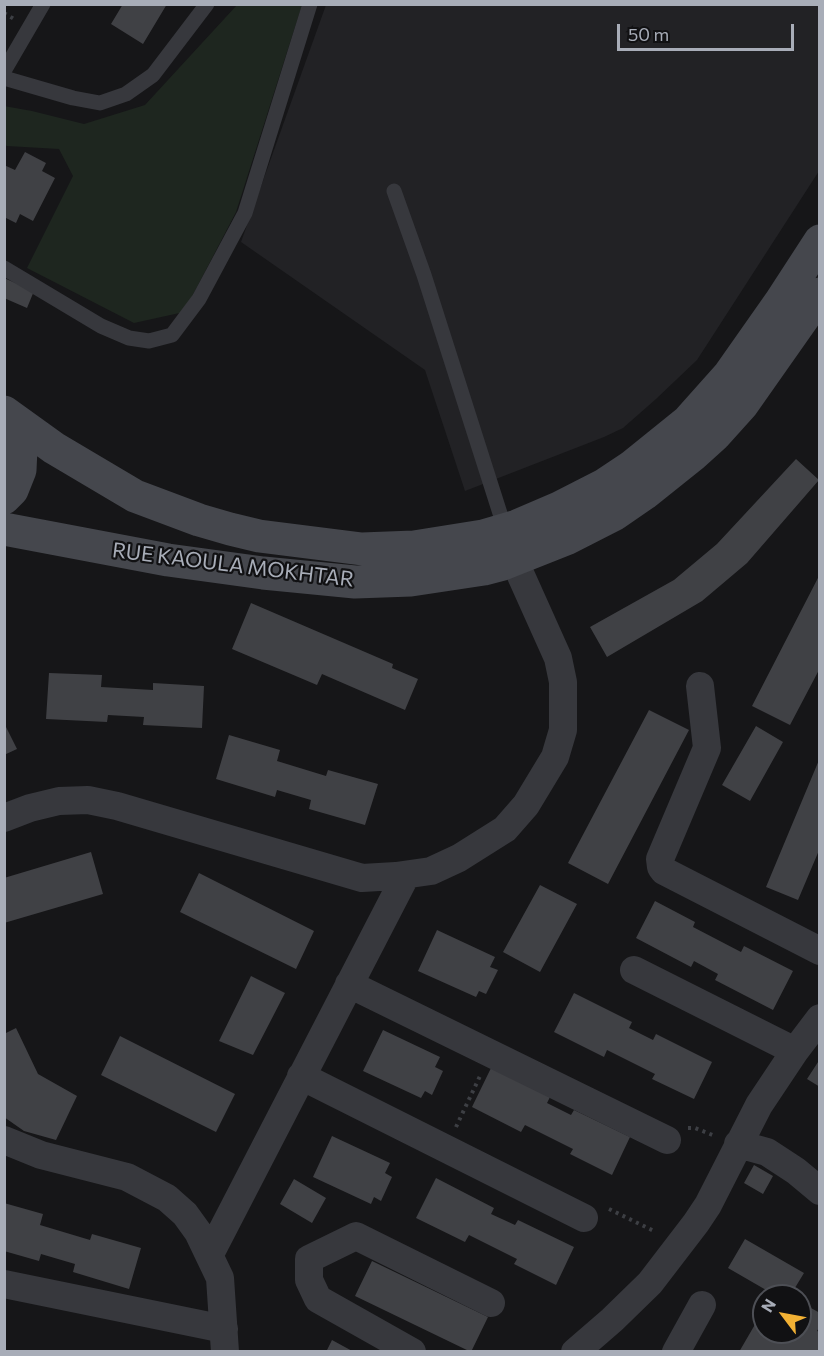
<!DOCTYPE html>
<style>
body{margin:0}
#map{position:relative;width:824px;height:1356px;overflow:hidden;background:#161618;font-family:Commissioner,sans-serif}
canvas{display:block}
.frame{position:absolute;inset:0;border:6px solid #a8adb8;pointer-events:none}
.north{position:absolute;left:752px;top:1284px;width:60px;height:60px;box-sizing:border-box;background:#111113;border:2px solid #4d4f55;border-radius:50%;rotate:302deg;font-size:16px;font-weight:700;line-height:24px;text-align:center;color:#a8adb8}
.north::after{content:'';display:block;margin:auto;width:21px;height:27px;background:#f2b134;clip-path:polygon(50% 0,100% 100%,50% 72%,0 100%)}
.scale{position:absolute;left:617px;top:24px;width:177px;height:27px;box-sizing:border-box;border:3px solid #a8adb8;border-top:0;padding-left:8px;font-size:18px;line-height:21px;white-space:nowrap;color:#a8adb8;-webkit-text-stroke:4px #111113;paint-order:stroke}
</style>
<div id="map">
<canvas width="824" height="1356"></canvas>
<div class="frame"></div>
<div class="north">N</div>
<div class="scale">50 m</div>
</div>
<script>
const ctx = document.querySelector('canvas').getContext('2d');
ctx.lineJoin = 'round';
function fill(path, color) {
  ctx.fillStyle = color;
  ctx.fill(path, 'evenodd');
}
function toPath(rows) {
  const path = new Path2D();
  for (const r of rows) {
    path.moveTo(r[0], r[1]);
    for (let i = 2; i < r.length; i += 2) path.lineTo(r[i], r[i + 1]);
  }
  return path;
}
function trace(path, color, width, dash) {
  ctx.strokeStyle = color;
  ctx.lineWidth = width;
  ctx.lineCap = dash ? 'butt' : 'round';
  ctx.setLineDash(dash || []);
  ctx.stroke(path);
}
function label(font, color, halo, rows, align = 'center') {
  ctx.font = font + ' Commissioner,sans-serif';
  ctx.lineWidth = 4.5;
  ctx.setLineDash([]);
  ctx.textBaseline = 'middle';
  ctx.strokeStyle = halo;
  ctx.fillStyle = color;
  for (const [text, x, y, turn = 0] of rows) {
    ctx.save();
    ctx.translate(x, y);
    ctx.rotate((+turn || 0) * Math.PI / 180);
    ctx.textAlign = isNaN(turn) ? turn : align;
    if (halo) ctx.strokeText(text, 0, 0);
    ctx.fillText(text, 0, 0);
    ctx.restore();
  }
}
fill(toPath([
 [326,5,819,5,819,171,697,360,656,399,623,428,604,437,465,491,425,370,241,242]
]), '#222225');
fill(toPath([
 [237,5,302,5,236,212,184,312,134,323,27,268,73,176,59,149,7,146,5,145,4,106,32,111,84,124,145,105]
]), '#1e261f');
fill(toPath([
 [123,4,167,4,143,44,111,24],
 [25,152,46,163,42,171,55,178,33,221,20,214,16,223,4,217,4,165,15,170],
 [4,278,34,291,27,308,4,298],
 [796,459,819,480,747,563,702,601,607,657,590,627,674,580,717,544],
 [820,574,820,668,790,725,752,706],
 [251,603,393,664,392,668,418,679,405,710,322,674,317,685,232,649],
 [49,673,102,675,101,687,153,690,153,683,204,686,202,728,143,725,144,717,108,715,107,722,46,719],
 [649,710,689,730,608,884,568,863],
 [4,723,17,749,4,755],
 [756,726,783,742,750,801,722,785],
 [229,735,280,750,277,761,326,776,328,770,378,784,365,825,309,809,311,800,277,790,275,797,216,779],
 [819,760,820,848,798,900,766,887],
 [91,852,103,894,4,923,4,878],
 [199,873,314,931,296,969,180,912],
 [540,885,577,904,540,972,503,952],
 [655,901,695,922,693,927,741,952,744,946,793,971,773,1010,715,980,718,974,694,961,691,967,636,938],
 [437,930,495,957,490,967,498,970,486,994,479,991,476,997,418,971],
 [251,976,285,993,253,1055,219,1041],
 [574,993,632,1022,629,1028,653,1040,656,1034,712,1062,694,1099,652,1079,655,1074,607,1050,604,1057,554,1032],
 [16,1028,38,1074,77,1096,56,1140,24,1131,4,1117,4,1034],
 [383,1030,440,1057,435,1067,443,1071,432,1095,425,1091,421,1098,363,1071],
 [120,1036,235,1094,216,1132,101,1075],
 [820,1059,820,1087,807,1079],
 [491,1068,550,1097,547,1103,571,1115,574,1110,630,1137,612,1175,570,1154,573,1149,525,1125,521,1132,472,1107],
 [332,1136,390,1163,385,1173,392,1177,381,1201,374,1197,371,1204,313,1177],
 [754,1165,773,1176,763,1194,744,1183],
 [436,1178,494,1208,491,1214,515,1225,518,1220,574,1247,556,1285,514,1264,517,1259,469,1235,465,1242,416,1218],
 [294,1179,326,1198,312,1223,280,1204],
 [4,1203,43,1214,40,1225,90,1240,92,1234,141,1248,129,1289,73,1272,75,1264,41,1254,39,1261,4,1251],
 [745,1239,804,1273,790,1296,772,1296,773,1294,728,1268],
 [372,1261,488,1317,471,1352,355,1296],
 [800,1302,820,1313,820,1326,817,1331,820,1332,820,1352,739,1352,764,1309,764,1332,800,1332],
 [332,1340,354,1352,326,1352]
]), '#404145');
trace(toPath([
 [4,13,14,19],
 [456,1127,480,1076],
 [688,1128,695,1128,715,1136],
 [609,1209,656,1232]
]), '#3d3f44', 4, [3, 4.5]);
trace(toPath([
 [4,71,43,4],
 [4,78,73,98,100,103,126,94,153,75,207,4],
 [394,191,424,275,505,529],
 [4,268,101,326,129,338,149,341,172,335,199,299,245,213,310,4]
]), '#37383d', 15);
trace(toPath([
 [700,686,707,748,660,859,661,867,664,871,820,951],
 [4,818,30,808,59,801,88,800,117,806,362,878,396,876,431,871,459,858,505,829,526,805,555,757,563,730,563,682,558,658,514,560,508,540],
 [634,970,795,1051],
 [349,984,667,1140],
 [301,1076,584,1218],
 [4,1140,41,1155,127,1177,167,1198,185,1214,198,1232,220,1278,225,1352],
 [738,1144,767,1152,796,1171,820,1191],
 [210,1254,406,875],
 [4,1284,224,1329],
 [412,1352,318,1299,309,1280,309,1259,356,1236,491,1303],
 [575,1352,612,1320,650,1283,696,1223,708,1205,759,1105,795,1051,820,1018],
 [676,1352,702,1305]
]), '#37383d', 28);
trace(toPath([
 [4,412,54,448,135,496,199,520,230,529,259,536,362,549,414,547,483,536,517,526,559,508,604,485,631,467,688,421,729,375,781,301,820,241],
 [4,413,15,428,21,448,20,470,12,490,4,498],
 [4,529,168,560,263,573,355,582,411,580,484,569,503,564,566,539,615,514,644,494,694,454,715,435,742,405,820,294]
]), '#45474d', 33);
label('21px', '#a8adb8', '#111113', [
 ["RUE KAOULA MOKHTAR",233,565,7]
]);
</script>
